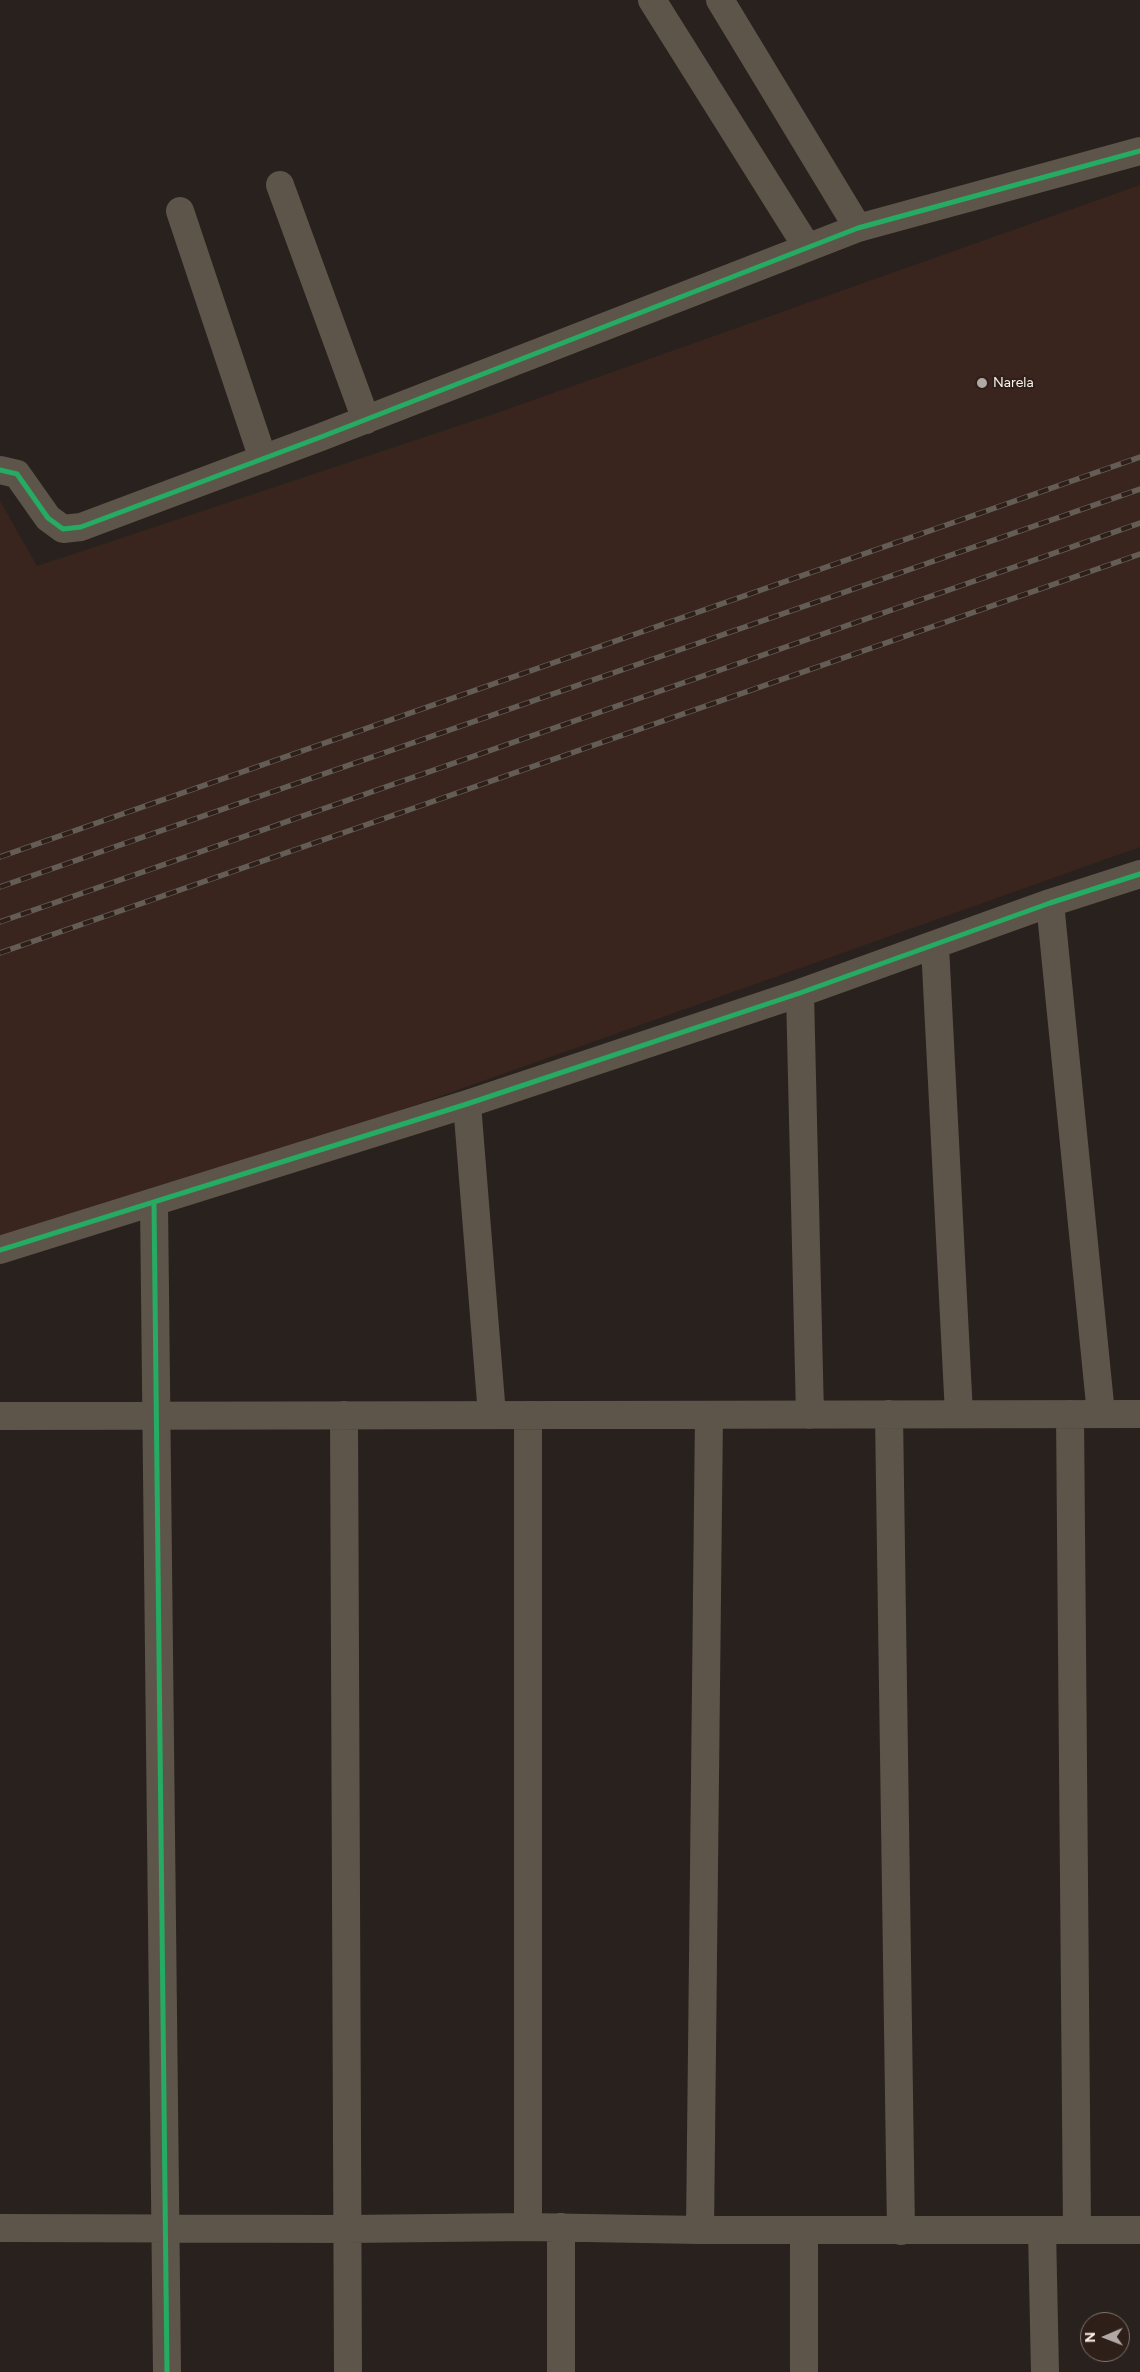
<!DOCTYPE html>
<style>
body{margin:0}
#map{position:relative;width:1140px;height:2372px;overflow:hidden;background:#29211e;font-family:Figtree,sans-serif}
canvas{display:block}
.north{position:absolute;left:1080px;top:2312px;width:50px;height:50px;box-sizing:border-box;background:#2e1f19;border:1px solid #80736e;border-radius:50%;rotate:269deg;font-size:14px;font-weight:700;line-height:20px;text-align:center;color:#fcf1ed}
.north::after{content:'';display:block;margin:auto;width:18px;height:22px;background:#b2a8a5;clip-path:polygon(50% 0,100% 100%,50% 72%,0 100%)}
</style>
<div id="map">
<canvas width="1140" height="2372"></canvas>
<div class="north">N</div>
</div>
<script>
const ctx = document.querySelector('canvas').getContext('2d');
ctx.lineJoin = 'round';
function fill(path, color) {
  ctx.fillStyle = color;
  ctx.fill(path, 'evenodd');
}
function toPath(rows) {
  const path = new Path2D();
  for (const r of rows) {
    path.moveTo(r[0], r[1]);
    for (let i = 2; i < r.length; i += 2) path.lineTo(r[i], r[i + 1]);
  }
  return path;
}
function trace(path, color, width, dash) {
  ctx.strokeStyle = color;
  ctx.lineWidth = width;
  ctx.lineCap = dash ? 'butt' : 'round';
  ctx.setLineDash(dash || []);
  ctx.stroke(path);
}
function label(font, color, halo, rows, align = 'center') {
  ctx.font = font + ' Figtree,sans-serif';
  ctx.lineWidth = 4;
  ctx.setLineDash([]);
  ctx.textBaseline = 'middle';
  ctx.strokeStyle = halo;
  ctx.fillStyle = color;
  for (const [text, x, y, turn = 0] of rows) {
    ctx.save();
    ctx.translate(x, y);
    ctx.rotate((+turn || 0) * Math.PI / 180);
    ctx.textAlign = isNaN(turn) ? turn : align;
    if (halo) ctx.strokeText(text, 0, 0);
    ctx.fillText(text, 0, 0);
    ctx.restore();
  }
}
fill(toPath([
 [1140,185,1140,847,0,1253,0,501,37,566,494,414]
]), '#39251d');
trace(toPath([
 [652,0,807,247],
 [720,0,858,228],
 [280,185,366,420],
 [180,211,263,459],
 [0,470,17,474,48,518,63,529,81,527,321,437,858,228,1140,151],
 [1050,903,1101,1414],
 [935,946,959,1414],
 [800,993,810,1415],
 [467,1104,492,1415],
 [154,1203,167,2372],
 [0,1250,467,1104,800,993,1050,903,1140,874],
 [889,1414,901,2231],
 [1070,1414,1077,2230],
 [344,1415,348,2372],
 [528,1415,528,2227],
 [0,1416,1140,1414],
 [561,2227,561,2372],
 [0,2228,348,2229,528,2227,700,2230,1140,2230],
 [700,2230,709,1415],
 [1042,2230,1045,2372],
 [804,2372,804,2231]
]), '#5d554a', 28);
const rail = toPath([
 [0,857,1140,457],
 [0,887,1140,489],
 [0,922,1140,523],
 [0,953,1140,554]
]);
trace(rail, '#645d56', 5.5);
trace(rail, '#2e1f19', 4, [11]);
trace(toPath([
 [0,470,17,474,48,518,63,529,81,527,321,437,858,228,1140,151],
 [154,1203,167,2372],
 [0,1250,467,1104,800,993,1050,903,1140,874]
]), '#26ab63', 5);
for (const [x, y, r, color] of [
 [982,383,6,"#b2a8a5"]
]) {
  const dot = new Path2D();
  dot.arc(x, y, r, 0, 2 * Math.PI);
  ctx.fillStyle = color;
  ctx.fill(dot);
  trace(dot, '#2e1f19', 2);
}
label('14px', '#fcf1ed', '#2e1f19', [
 ["Narela",993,383]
], 'left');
</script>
